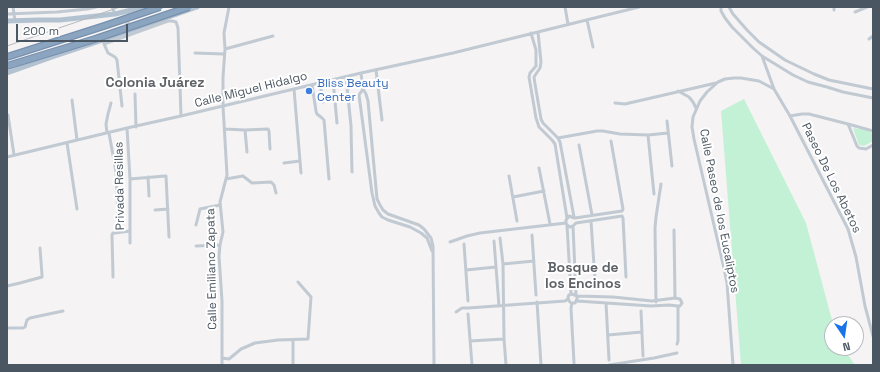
<!DOCTYPE html>
<meta charset="utf-8">
<style>
body{margin:0}
#map{position:relative;width:880px;height:372px;overflow:hidden;background:#f5f3f3;font-family:"Space Grotesk",sans-serif}
canvas{display:block}
.frame{position:absolute;inset:0;border:8px solid #4a5661;pointer-events:none}
.north{position:absolute;left:824px;top:316px;width:40px;height:40px;box-sizing:border-box;background:#fff;border:1px solid #b7bbc0;border-radius:50%;rotate:167deg;font-size:11px;font-weight:700;line-height:16px;text-align:center;color:#4a5661}
.north::after{content:'';display:block;margin:auto;width:14px;height:18px;background:#1a73e8;clip-path:polygon(50% 0,100% 100%,50% 72%,0 100%)}
.scale{position:absolute;left:16px;top:24px;width:112px;height:18px;box-sizing:border-box;border:2px solid #4a5661;border-top:0;padding-left:5px;font-size:12px;line-height:14px;white-space:nowrap;color:#4a5661;-webkit-text-stroke:3px #fff;paint-order:stroke}
</style>
<div id="map">
<canvas width="880" height="372"></canvas>
<div class="frame"></div>
<div class="north">N</div>
<div class="scale">200 m</div>
</div>
<script>
const ctx = document.querySelector('canvas').getContext('2d');
ctx.lineJoin = 'round';
function fill(path, color) {
  ctx.fillStyle = color;
  ctx.fill(path, 'evenodd');
}
function toPath(rows) {
  const path = new Path2D();
  for (const r of rows) {
    path.moveTo(r[0], r[1]);
    for (let i = 2; i < r.length; i += 2) path.lineTo(r[i], r[i + 1]);
  }
  return path;
}
function trace(path, color, width, dash) {
  ctx.strokeStyle = color;
  ctx.lineWidth = width;
  ctx.lineCap = dash ? 'butt' : 'round';
  ctx.setLineDash(dash || []);
  ctx.stroke(path);
}
function label(font, color, halo, rows, align = 'center') {
  ctx.font = font + ' "Space Grotesk",sans-serif';
  ctx.lineWidth = 4;
  ctx.setLineDash([]);
  ctx.textBaseline = 'middle';
  ctx.strokeStyle = halo;
  ctx.fillStyle = color;
  for (const [text, x, y, turn = 0] of rows) {
    ctx.save();
    ctx.translate(x, y);
    ctx.rotate((+turn || 0) * Math.PI / 180);
    ctx.textAlign = isNaN(turn) ? turn : align;
    if (halo) ctx.strokeText(text, 0, 0);
    ctx.fillText(text, 0, 0);
    ctx.restore();
  }
}
fill(toPath([
 [744,99,806,223,833,324,832,348,843,348,855,365,741,365,721,111],
 [853,128,866,130,873,134,873,141,864,146,859,145]
]), '#c3f1d5');
trace(toPath([
 [130,10,127,12,125,17,126,21,129,26,133,29]
]), '#caccce', 5, [5, 2.5]);
trace(toPath([
 [13,7,15,21],
 [112,7,115,14],
 [565,7,568,24],
 [721,7,721,11,725,18,732,27,753,48,762,56,793,75,808,82,827,87,843,92,873,98],
 [729,7,733,14,747,30,759,42,785,60,814,74,829,80,873,89],
 [834,7,834,10],
 [855,12,867,7],
 [7,14,57,12,87,9,96,7],
 [587,20,593,47],
 [538,32,541,62,540,68,534,77,535,84,541,119,543,123,558,138,560,142,574,217],
 [531,33,536,50,536,66,530,73,529,77,536,118,539,127,552,140,555,144,567,218],
 [869,39,873,36],
 [103,40,104,44,168,21,172,21,176,22,178,28,181,116],
 [104,44,108,53,115,57,117,60,122,106],
 [225,49,273,36],
 [195,53,224,54],
 [762,56,774,89,790,116,848,229,856,257,865,306,873,336],
 [376,70,382,120],
 [361,73,363,89,366,94,368,101,377,199,380,205,383,210,388,214,419,225,424,229,431,238,433,246,434,365],
 [346,77,351,126,352,172],
 [333,80,337,123],
 [320,83,323,102],
 [312,85,316,111,317,114,322,118,324,120,329,179],
 [294,89,301,173],
 [363,89,359,95,372,193,375,206,379,213,382,217,388,220,410,227,421,233,427,238,432,251],
 [678,91,689,97,693,102,696,108],
 [135,94,136,127],
 [72,100,77,140],
 [615,103,625,104,716,83],
 [8,115,14,155],
 [790,116,802,114,809,114,848,124,873,131],
 [667,121,672,166],
 [848,124,857,146,859,148,866,149,873,145],
 [127,128,130,179,130,243],
 [225,129,245,130,268,129,269,131,270,149],
 [245,130,247,152],
 [107,133,106,124,108,114,111,103],
 [109,133,116,172,118,216],
 [648,135,654,194],
 [558,138,597,131,603,131,620,134,648,135,668,133],
 [67,143,77,209],
 [579,145,592,215],
 [7,157,127,128,181,116,361,73,453,53,639,7],
 [284,163,300,161],
 [539,168,550,224],
 [509,176,517,221],
 [148,177,149,196],
 [130,179,165,176,166,176,169,237],
 [226,179,243,176,252,183,271,182,274,185,276,193],
 [513,197,544,191],
 [155,210,168,209],
 [575,218,622,211,623,209,611,141],
 [591,221,595,280],
 [576,223,622,216,623,218,626,277],
 [196,225,200,209,220,205],
 [567,225,570,227,573,226,576,223],
 [573,226,576,295],
 [674,230,675,298],
 [532,235,536,295],
 [500,238,503,264,504,339,506,365],
 [494,241,499,306],
 [450,242,467,236,480,233,566,223],
 [464,244,468,301],
 [196,246,220,245],
 [503,264,534,261],
 [466,270,496,267],
 [113,277,112,235,113,233,115,233,130,231],
 [7,286,20,283,42,277,42,275,40,248],
 [571,294,567,225,566,223,566,220,569,216,574,218],
 [577,296,577,299,575,303,571,303,569,301,568,297,569,295,572,294,577,296,613,297,652,301,675,298,680,299,682,303,680,306,678,306,669,305,651,306,577,301],
 [537,302,541,365],
 [656,302,655,228,656,217,661,184],
 [572,303,571,308,574,363],
 [606,303,609,360],
 [641,311,643,356],
 [456,312,462,308,468,308,565,301,568,299],
 [468,314,472,365],
 [7,328,23,328,25,327,27,320,30,318,63,311],
 [608,335,642,332],
 [470,341,504,339],
 [677,344,678,341,678,306],
 [222,358,229,359,241,349,255,343,278,340,308,339,311,297,298,282],
 [222,365,222,301,219,256,220,245,223,232,220,202,227,175,223,106,223,77,225,49,224,33,229,7],
 [293,365,293,340],
 [609,365,654,358,677,353],
 [733,365,727,283,723,264,694,139,692,127,693,117,700,101,707,92,718,82,725,79,734,78,741,78,759,81,774,89]
]), '#c1cad2', 3);
trace(toPath([
 [7,21,38,20,60,20,115,14,144,7],
 [7,73,55,56,103,40,197,7]
]), '#b3c2d1', 5);
trace(toPath([
 [7,46,120,7]
]), '#b5b8bd', 1);
const highwayBridge = toPath([
 [7,57,104,26,160,7],
 [7,66,95,39,189,7]
]);
trace(highwayBridge, '#7690ad', 8, []);
trace(highwayBridge, '#8ba5c1', 5.5);
for (const [x, y, r, color] of [
 [309,91,4,"#3f7fe0"]
]) {
  const dot = new Path2D();
  dot.arc(x, y, r, 0, 2 * Math.PI);
  ctx.fillStyle = color;
  ctx.fill(dot);
  trace(dot, '#fff', 1.5);
}
label('12px', '#366cbe', '#fff', [
 ["Bliss Beauty",317,84],
 ["Center",317,98]
], 'left');
label('12px', '#4a5661', '#fff', [
 ["Calle Miguel Hidalgo",251,90,-14],
 ["Paseo De Los Abetos",831,178,64],
 ["Privada Resillas",120,186,-91],
 ["Calle Paseo de los Eucaliptos",719,211,79],
 ["Calle Emiliano Zapata",212,269,-91]
]);
label('bold 14px', '#5f6368', '#fff', [
 ["Colonia Juárez",155,83],
 ["Bosque de",583,268],
 ["los Encinos",583,284]
]);
</script>
